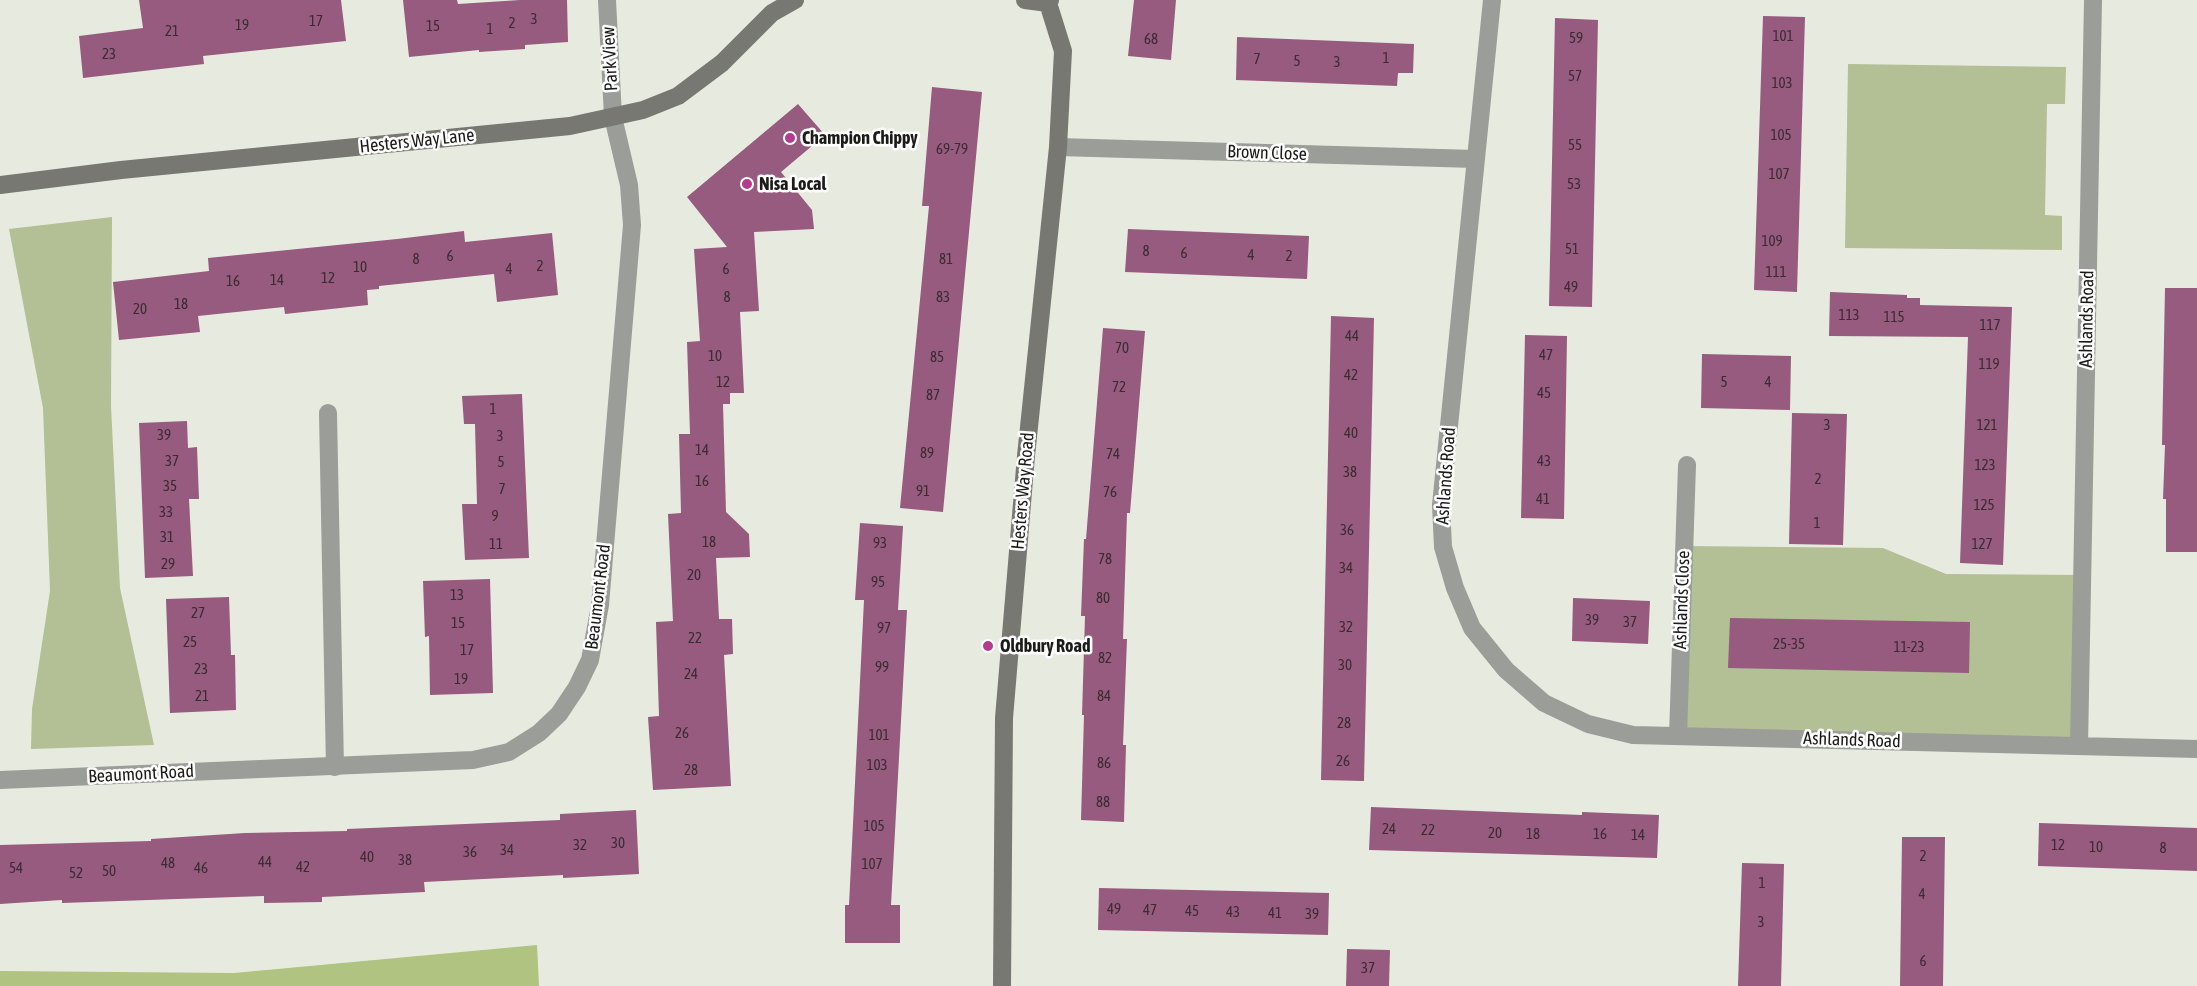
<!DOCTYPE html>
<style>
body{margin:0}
canvas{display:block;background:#e7eadf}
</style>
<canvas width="2197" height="986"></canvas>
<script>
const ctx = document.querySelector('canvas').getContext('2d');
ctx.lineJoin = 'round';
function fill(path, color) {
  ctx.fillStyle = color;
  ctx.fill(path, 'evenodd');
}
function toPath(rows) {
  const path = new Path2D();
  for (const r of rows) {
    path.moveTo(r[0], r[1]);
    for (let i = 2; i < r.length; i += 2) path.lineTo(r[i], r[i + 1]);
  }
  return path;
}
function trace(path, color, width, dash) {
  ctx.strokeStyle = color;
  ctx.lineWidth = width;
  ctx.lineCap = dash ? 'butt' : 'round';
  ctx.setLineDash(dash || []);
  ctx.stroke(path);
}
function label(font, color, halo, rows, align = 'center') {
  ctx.font = font + ' "Asap Condensed",sans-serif';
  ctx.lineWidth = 5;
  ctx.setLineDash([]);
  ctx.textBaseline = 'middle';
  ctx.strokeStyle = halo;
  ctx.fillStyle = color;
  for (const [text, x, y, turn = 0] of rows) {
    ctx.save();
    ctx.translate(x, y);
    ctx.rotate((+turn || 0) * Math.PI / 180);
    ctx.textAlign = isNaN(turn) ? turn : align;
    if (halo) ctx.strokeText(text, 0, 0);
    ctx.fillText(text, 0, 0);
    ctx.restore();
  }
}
fill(toPath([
 [1848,64,2066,67,2065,104,2047,104,2045,215,2062,216,2062,250,1845,248],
 [112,217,111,406,120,588,154,745,31,749,32,709,50,591,43,408,9,229],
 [1684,546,1883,548,1946,574,2082,575,2079,746,1678,736]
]), '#b3bf94');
fill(toPath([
 [537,945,539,986,0,986,0,971,234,973]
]), '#b1c380');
fill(toPath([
 [139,0,341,0,346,41,203,56,204,64,83,78,79,36,143,28],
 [403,0,457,0,458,4,520,0,567,0,568,42,525,45,525,49,479,52,479,50,409,57],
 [1134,0,1176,0,1171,60,1128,56],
 [1763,16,1805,17,1797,292,1754,290],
 [1555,18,1598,20,1592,307,1549,306],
 [1237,37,1414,44,1413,73,1398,73,1397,86,1236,80],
 [932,87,982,92,943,512,900,508,929,206,922,206],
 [798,104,825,135,781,172,812,210,814,229,754,232,759,311,740,312,744,393,730,393,730,404,723,404,726,512,749,534,750,557,716,558,719,619,732,619,733,654,724,655,731,786,653,790,648,717,659,716,656,622,673,621,668,514,681,513,679,434,690,434,687,342,700,341,694,249,727,247,687,197],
 [1128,229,1309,236,1307,279,1125,272],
 [464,231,465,242,552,233,558,295,497,302,494,274,379,286,379,289,367,290,368,305,285,314,284,307,198,316,200,332,119,340,113,282,209,271,208,258,397,239],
 [2165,288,2197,288,2197,552,2166,552,2166,499,2163,499,2165,445,2162,445],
 [1830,292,1907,295,1907,298,1920,298,1920,305,2012,307,2003,565,1960,563,1968,337,1829,336],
 [1331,316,1374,318,1364,781,1321,780],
 [1103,328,1145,331,1130,513,1127,513,1123,639,1127,639,1123,745,1126,745,1124,822,1081,820,1084,715,1082,715,1085,616,1081,616,1084,539,1086,539],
 [1525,335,1567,336,1564,519,1521,518],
 [1702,354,1791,356,1790,410,1701,408],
 [522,394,529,558,465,560,462,504,477,504,475,424,464,424,462,396],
 [1792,413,1847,414,1843,545,1789,544],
 [187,421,188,448,197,447,199,499,189,499,193,576,145,578,139,423],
 [860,523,903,526,898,610,907,610,891,905,900,905,900,943,845,943,845,905,849,905,864,600,855,600],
 [490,579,493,693,430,695,429,636,425,637,423,581],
 [229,597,231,655,235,655,236,710,170,713,166,599],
 [1573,598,1650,601,1648,644,1572,641],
 [1730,618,1970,622,1969,673,1728,668],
 [1371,807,1582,815,1582,812,1659,815,1657,858,1369,850],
 [636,810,639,874,563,878,563,875,424,882,425,892,322,897,322,902,264,903,264,896,62,903,62,900,0,904,0,845,151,841,151,839,245,833,347,831,347,829,560,820,560,814],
 [2039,823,2197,828,2197,871,2038,866],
 [1902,837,1945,837,1943,986,1900,986],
 [1742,863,1784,864,1781,986,1738,986],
 [1099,888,1329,893,1328,935,1098,930],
 [1347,949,1390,950,1389,986,1346,986]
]), '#965b7f');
trace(toPath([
 [328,413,335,767]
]), '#9b9d98', 18);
trace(toPath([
 [1492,0,1441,505,1443,547,1455,588,1472,628,1506,670,1544,703,1588,724,1633,735,2197,749],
 [1058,147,1475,159],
 [1678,736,1687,465],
 [2079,746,2093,0],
 [0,780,473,760,509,752,539,733,559,714,577,687,590,660,600,605,632,225,629,185,613,117,607,0]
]), '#9b9d98', 18);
trace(toPath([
 [1025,0,1048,3],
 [0,185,121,170,570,126,643,110,678,96,722,63,772,13,795,0],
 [1002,986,1004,718,1026,456,1058,147,1063,51,1048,3,1050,0]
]), '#777872', 18);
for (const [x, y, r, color] of [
 [790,138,6,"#b53b8d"],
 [747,184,6,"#b53b8d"],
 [988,646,6,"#b53b8d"]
]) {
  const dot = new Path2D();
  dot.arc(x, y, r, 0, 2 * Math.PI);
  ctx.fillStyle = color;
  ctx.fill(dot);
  trace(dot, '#fff', 2);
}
label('15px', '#3a2c32', null, [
 ["3",534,19],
 ["17",316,21],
 ["2",512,23],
 ["19",242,25],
 ["15",433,26],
 ["1",490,29],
 ["21",172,31],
 ["101",1783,36],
 ["59",1576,38],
 ["68",1151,39],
 ["23",109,54],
 ["1",1386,58],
 ["7",1257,59],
 ["5",1297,61],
 ["3",1337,62],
 ["57",1575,76],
 ["103",1782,83],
 ["105",1781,135],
 ["55",1575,145],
 ["69-79",952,149],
 ["107",1779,174],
 ["53",1574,184],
 ["109",1772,241],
 ["51",1572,249],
 ["8",1146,251],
 ["6",1184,253],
 ["4",1251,255],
 ["6",450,256],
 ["2",1289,256],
 ["8",416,259],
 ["81",946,259],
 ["2",540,266],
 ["10",360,267],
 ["4",509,269],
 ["6",726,269],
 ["111",1776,272],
 ["12",328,278],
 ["14",277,280],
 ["16",233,281],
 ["49",1571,287],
 ["8",727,297],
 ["83",943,297],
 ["18",181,304],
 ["20",140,309],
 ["113",1849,315],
 ["115",1894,317],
 ["117",1990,325],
 ["44",1352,336],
 ["70",1122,348],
 ["47",1546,355],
 ["10",715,356],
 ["85",937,357],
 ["119",1989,364],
 ["42",1351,375],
 ["12",723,382],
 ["5",1724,382],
 ["4",1768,382],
 ["72",1119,387],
 ["45",1544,393],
 ["87",933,395],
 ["1",493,409],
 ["3",1827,425],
 ["121",1987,425],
 ["40",1351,433],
 ["39",164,435],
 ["3",500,436],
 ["14",702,450],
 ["89",927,453],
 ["74",1113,454],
 ["37",172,461],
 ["43",1544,461],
 ["5",501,462],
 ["123",1985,465],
 ["38",1350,472],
 ["2",1818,479],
 ["16",702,481],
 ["35",170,486],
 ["7",502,489],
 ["91",923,491],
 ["76",1110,492],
 ["41",1543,499],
 ["125",1984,505],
 ["33",166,512],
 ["9",495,516],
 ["1",1817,523],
 ["36",1347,530],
 ["31",167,537],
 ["18",709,542],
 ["93",880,543],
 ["11",496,544],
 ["127",1982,544],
 ["78",1105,559],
 ["29",168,564],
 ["34",1346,568],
 ["20",694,575],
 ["95",878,582],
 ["13",457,595],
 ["80",1103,598],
 ["27",198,613],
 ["39",1592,620],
 ["37",1630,622],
 ["15",458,623],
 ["32",1346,627],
 ["97",884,628],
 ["22",695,638],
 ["25",190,642],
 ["25-35",1789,644],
 ["11-23",1909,647],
 ["17",467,650],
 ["82",1105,658],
 ["30",1345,665],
 ["99",882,667],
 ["23",201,669],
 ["24",691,674],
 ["19",461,679],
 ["21",202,696],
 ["84",1104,696],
 ["28",1344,723],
 ["26",682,733],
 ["101",879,735],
 ["26",1343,761],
 ["86",1104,763],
 ["103",877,765],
 ["28",691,770],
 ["88",1103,802],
 ["105",874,826],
 ["24",1389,829],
 ["22",1428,830],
 ["20",1495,833],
 ["18",1533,834],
 ["16",1600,834],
 ["14",1638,835],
 ["30",618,843],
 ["32",580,845],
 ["12",2058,845],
 ["10",2096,847],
 ["8",2163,848],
 ["34",507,850],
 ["36",470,852],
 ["2",1923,856],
 ["40",367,857],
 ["38",405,860],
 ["44",265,862],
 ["48",168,863],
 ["107",872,864],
 ["42",303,867],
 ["54",16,868],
 ["46",201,868],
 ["50",109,871],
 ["52",76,873],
 ["1",1762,883],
 ["4",1922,894],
 ["49",1114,909],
 ["47",1150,910],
 ["45",1192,911],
 ["43",1233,912],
 ["41",1275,913],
 ["39",1312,914],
 ["3",1761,922],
 ["6",1923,961],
 ["37",1368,968]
]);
label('18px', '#1b1c19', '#fff', [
 ["Park View",610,59,-93],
 ["Hesters Way Lane",417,141,-6],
 ["Brown Close",1267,153,2],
 ["Ashlands Road",2087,319,-89],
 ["Ashlands Road",1446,476,-86],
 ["Hesters Way Road",1023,491,-85],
 ["Beaumont Road",598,597,-83],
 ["Ashlands Close",1682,600,-88],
 ["Ashlands Road",1852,740,2],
 ["Beaumont Road",141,774,-3]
]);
label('bold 18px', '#1b1c19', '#fff', [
 ["Champion Chippy",802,138],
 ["Nisa Local",759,184],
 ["Oldbury Road",1000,646]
], 'left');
</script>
